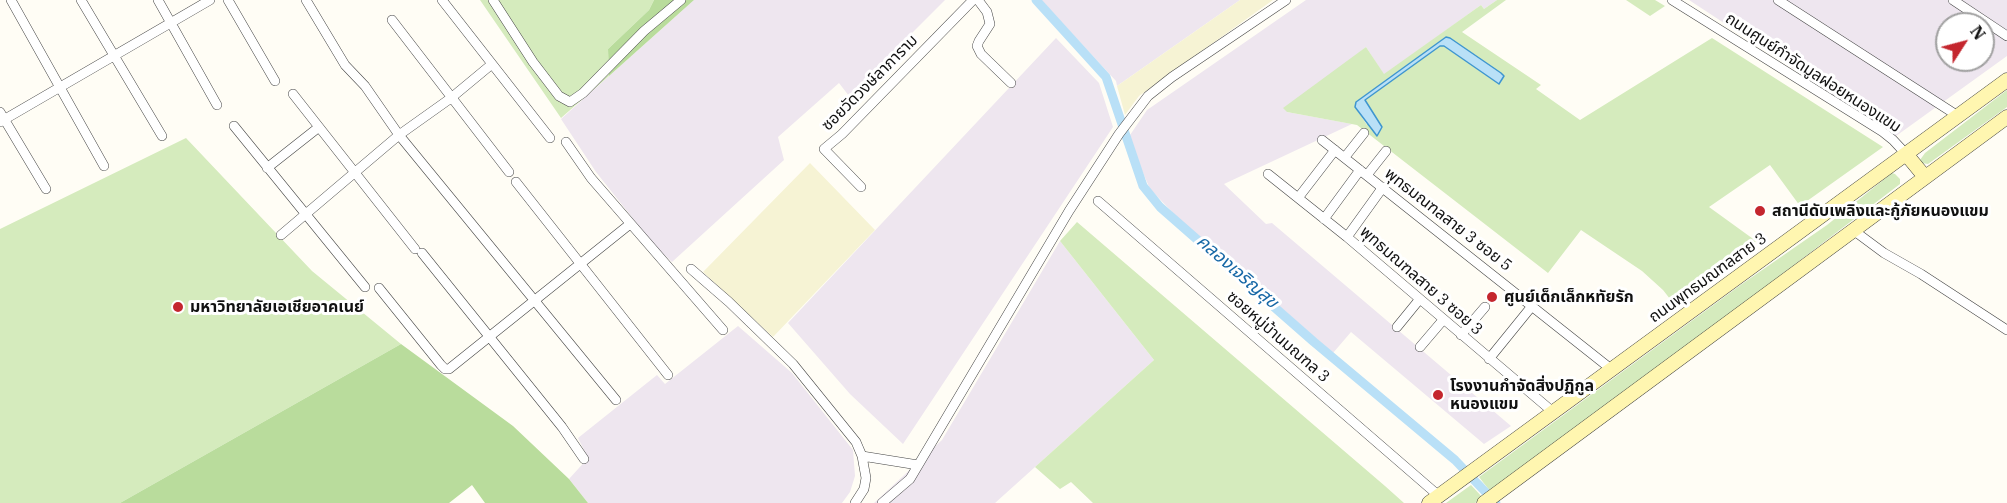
<!DOCTYPE html>
<meta charset="utf-8">
<style>
body{margin:0}
#map{position:relative;width:2007px;height:503px;overflow:hidden;background:#fffdf5;font-family:"IBM Plex Serif",serif}
canvas{display:block}
.north{position:absolute;left:1935px;top:12px;width:60px;height:60px;box-sizing:border-box;background:#fff;border:2px solid #a0a0a0;border-radius:50%;rotate:54deg;font-size:16px;font-weight:700;line-height:24px;text-align:center;color:#111}
.north::after{content:'';display:block;margin:auto;width:21px;height:27px;background:#c4262e;clip-path:polygon(50% 0,100% 100%,50% 72%,0 100%)}
</style>
<div id="map">
<canvas width="2007" height="503"></canvas>
<div class="north">N</div>
</div>
<script>
const ctx = document.querySelector('canvas').getContext('2d');
ctx.lineJoin = 'round';
function fill(path, color) {
  ctx.fillStyle = color;
  ctx.fill(path, 'evenodd');
}
function toPath(rows) {
  const path = new Path2D();
  for (const r of rows) {
    path.moveTo(r[0], r[1]);
    for (let i = 2; i < r.length; i += 2) path.lineTo(r[i], r[i + 1]);
  }
  return path;
}
function trace(path, color, width, dash) {
  ctx.strokeStyle = color;
  ctx.lineWidth = width;
  ctx.lineCap = dash ? 'butt' : 'round';
  ctx.setLineDash(dash || []);
  ctx.stroke(path);
}
function label(font, color, halo, rows, align = 'center') {
  ctx.font = font + ' "IBM Plex Serif","Noto Sans Thai",serif';
  ctx.lineWidth = 6;
  ctx.setLineDash([]);
  ctx.textBaseline = 'middle';
  ctx.strokeStyle = halo;
  ctx.fillStyle = color;
  for (const [text, x, y, turn = 0] of rows) {
    ctx.save();
    ctx.translate(x, y);
    ctx.rotate((+turn || 0) * Math.PI / 180);
    ctx.textAlign = isNaN(turn) ? turn : align;
    if (halo) ctx.strokeText(text, 0, 0);
    ctx.fillText(text, 0, 0);
    ctx.restore();
  }
}
fill(toPath([
 [694,0,945,0,849,96,839,83,778,137,784,160,672,262,654,245,596,172,561,119],
 [1041,0,1240,0,1117,86,1116,81],
 [1306,0,1497,0,1484,9,1481,5,1384,75,1366,47,1287,112,1352,124,1224,184,1266,224,1272,223,1511,426,1484,444,1351,332,1333,353,1183,223,1150,189,1128,138,1147,110],
 [1689,0,2007,0,2007,56,1896,136],
 [1947,24,1983,24,1983,60,1947,60],
 [1056,38,1099,83,1113,127,903,444,850,394,788,323],
 [1060,241,1154,360,995,503,874,503,942,440],
 [738,326,792,373,853,450,855,476,850,492,842,503,588,503,569,479,588,458,578,438,657,375,665,384]
]), '#eee6ef');
fill(toPath([
 [1240,0,1273,0,1139,96,1125,115,1117,86],
 [810,163,875,230,773,337,703,272]
]), '#f6f3d4');
fill(toPath([
 [480,0,654,0,649,10,608,49,609,76,561,118],
 [1497,0,1506,0,1462,32,1541,85,1536,89,1580,120,1712,38,1883,147,1800,206,1770,165,1709,207,1756,241,1674,304,1663,290,1642,271,1581,230,1548,273,1357,125,1287,112,1283,108,1366,47,1384,74,1481,5,1484,9],
 [1446,37,1501,73,1504,76,1500,84,1444,46,1440,46,1364,100,1367,125,1355,107,1356,102],
 [1626,0,1655,0,1665,6,1650,16],
 [2007,90,2007,107,1928,164,1922,163,1920,160,1925,153],
 [186,138,312,271,401,344,120,503,0,503,0,229],
 [1892,173,1895,174,1900,179,1900,184,1773,281,1490,491,1479,477,1742,284,1827,225],
 [1077,222,1385,486,1404,503,1093,503,1071,482,1060,489,1035,467,1154,360,1060,241],
 [1471,485,1483,498,1475,503,1446,503]
]), '#d5ebbd');
fill(toPath([
 [654,0,694,0,609,76,608,49,649,10],
 [401,344,513,426,569,479,588,503,485,503,472,485,449,503,120,503]
]), '#b9dc9c');
const water = toPath([
 [1446,37,1450,38,1501,73,1504,76,1499,84,1444,46,1440,46,1365,100,1382,127,1377,136,1355,107,1356,102,1446,37]
]);
fill(water, '#b9e0f7');
trace(water, '#3f96cf', 1.5);
trace(toPath([
 [1036,0,1106,77,1143,186,1160,207,1314,342,1455,460,1496,503]
]), '#b9e0f7', 9);
const minor = toPath([
 [11,0,104,166],
 [81,0,162,136],
 [158,0,217,105],
 [228,0,275,81],
 [306,0,345,65,365,86,399,135,616,400],
 [442,0,550,138],
 [493,0,533,62,559,96,570,102,583,93,644,31,681,0],
 [978,0,987,12,990,24,979,41,977,46,981,54,1011,83],
 [1672,0,1883,132,1893,140,1906,154],
 [1778,0,1958,116],
 [1953,0,2007,36],
 [392,20,509,172],
 [293,94,415,249],
 [0,112,46,189],
 [0,122,210,0],
 [234,126,365,287],
 [1322,140,1611,369],
 [566,142,591,178,723,330],
 [1345,157,1364,133],
 [267,168,319,127],
 [1268,174,1347,237,1553,412],
 [1367,175,1386,151],
 [516,182,668,375],
 [861,187,824,149,842,134,973,0],
 [1298,198,1335,150],
 [1098,201,1439,496],
 [1324,219,1360,170],
 [1853,230,1884,253,1921,274,2007,330],
 [281,235,399,135,451,98,492,64],
 [1347,237,1383,187],
 [422,253,562,427,584,459],
 [691,269,729,302,793,364,856,442,862,456,866,478,864,489,855,503],
 [379,288,441,365,445,369,449,369,630,224],
 [1397,327,1419,300],
 [1461,335,1485,307],
 [1420,347,1443,320],
 [1489,359,1532,306],
 [862,456,918,465],
 [882,503,910,479,1069,211,1119,134,1148,96,1172,77,1286,0]
]);
const secondary = toPath([
 [1906,154,1925,177],
 [1429,503,2007,80],
 [1484,503,2007,117]
]);
trace(minor, '#444', 10);
trace(secondary, '#333', 15);
trace(minor, '#fff', 9);
trace(secondary, '#fff6b0', 14);
for (const [x, y, r, color] of [
 [1760,211,6,"#c4262e"],
 [1492,297,6,"#c4262e"],
 [178,307,6,"#c4262e"],
 [1438,395,6,"#c4262e"]
]) {
  const dot = new Path2D();
  dot.arc(x, y, r, 0, 2 * Math.PI);
  ctx.fillStyle = color;
  ctx.fill(dot);
  trace(dot, '#fff', 2);
}
label('16px', '#111', '#fff', [
 ["ถนนศูนย์กำจัดมูลฝอยหนองแขม",1813,73,33],
 ["ซอยวัดวงษ์ลาภาราม",870,83,-45],
 ["พุทธมณฑลสาย 3 ซอย 5",1448,220,38],
 ["ถนนพุทธมณฑลสาย 3",1708,278,-36],
 ["พุทธมณฑลสาย 3 ซอย 3",1421,281,41],
 ["ซอยหมู่บ้านมณฑล 3",1278,337,41]
]);
label('bold 16px', '#111', '#fff', [
 ["สถานีดับเพลิงและกู้ภัยหนองแขม",1772,211],
 ["ศูนย์เด็กเล็กหทัยรัก",1504,297],
 ["มหาวิทยาลัยเอเชียอาคเนย์",190,307],
 ["โรงงานกำจัดสิ่งปฏิกูล",1450,386],
 ["หนองแขม",1450,404]
], 'left');
label('italic 18px', '#1768a6', '#fff', [
 ["คลองเจริญสุข",1237,272,41]
]);
</script>
